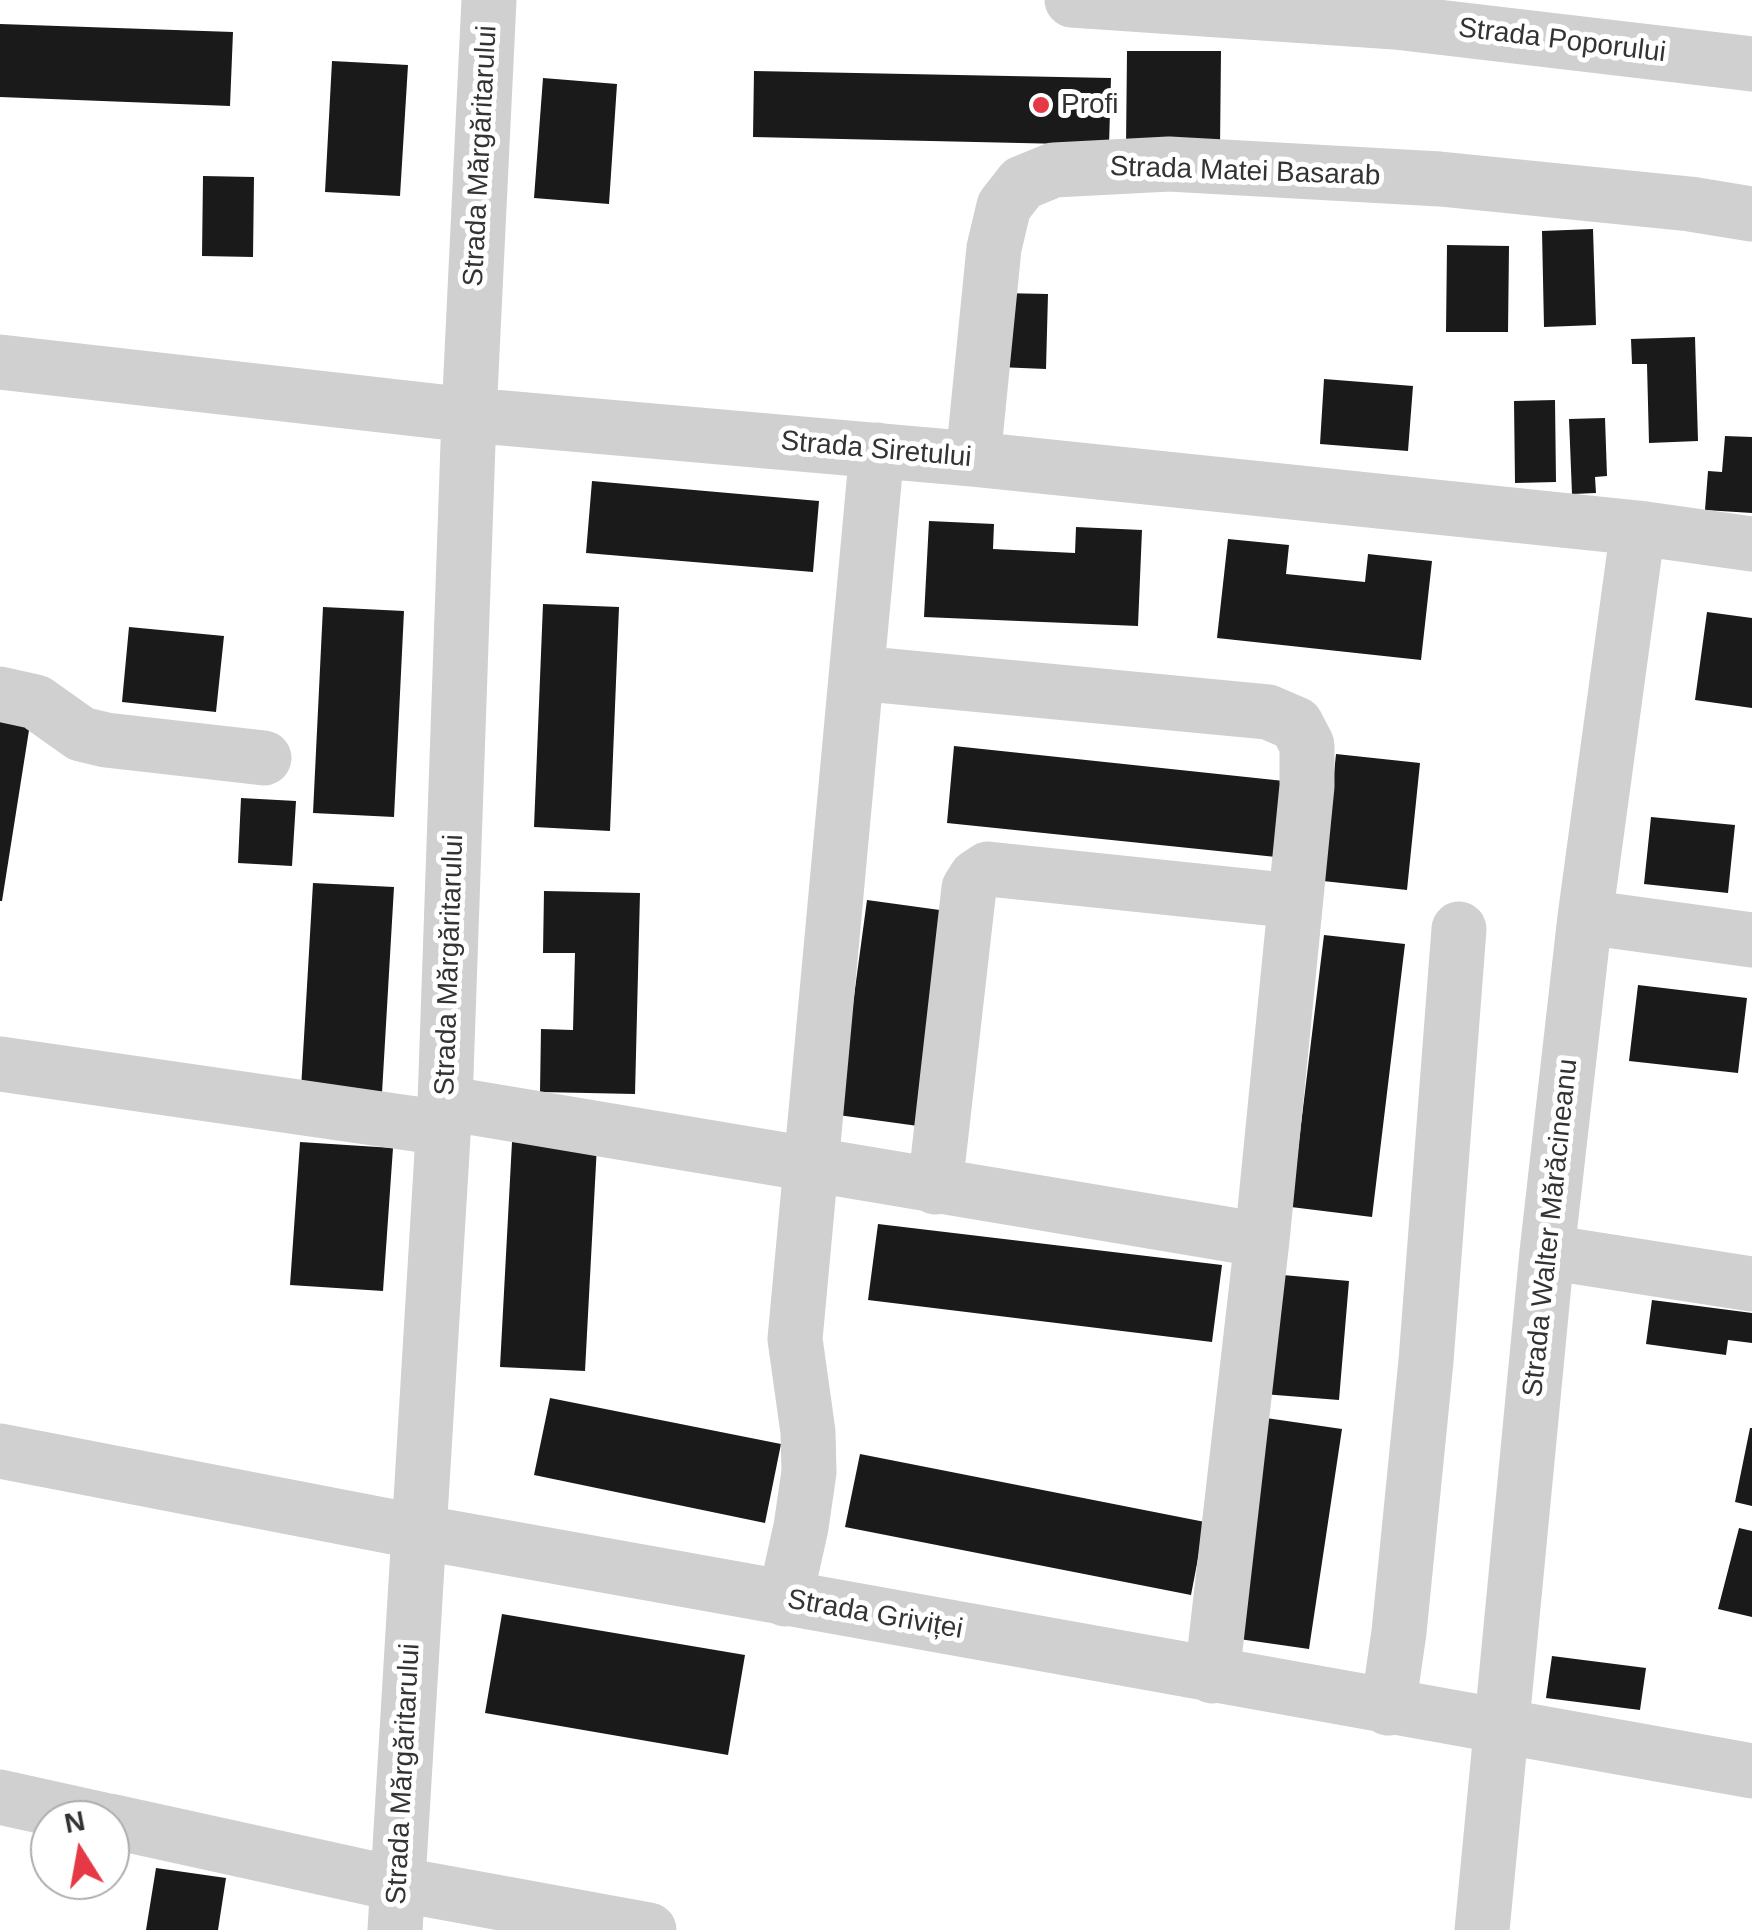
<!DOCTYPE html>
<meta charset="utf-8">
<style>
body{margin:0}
#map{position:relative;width:1752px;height:1930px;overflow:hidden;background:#fff;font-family:Helvetica,sans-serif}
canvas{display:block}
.north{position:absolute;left:30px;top:1800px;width:100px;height:100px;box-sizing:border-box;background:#fff;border:2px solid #adadad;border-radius:50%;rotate:349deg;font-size:28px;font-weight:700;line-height:40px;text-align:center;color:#333}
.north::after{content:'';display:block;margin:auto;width:35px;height:45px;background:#e63946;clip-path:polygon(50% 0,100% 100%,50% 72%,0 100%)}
</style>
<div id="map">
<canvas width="1752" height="1930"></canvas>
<div class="north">N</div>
</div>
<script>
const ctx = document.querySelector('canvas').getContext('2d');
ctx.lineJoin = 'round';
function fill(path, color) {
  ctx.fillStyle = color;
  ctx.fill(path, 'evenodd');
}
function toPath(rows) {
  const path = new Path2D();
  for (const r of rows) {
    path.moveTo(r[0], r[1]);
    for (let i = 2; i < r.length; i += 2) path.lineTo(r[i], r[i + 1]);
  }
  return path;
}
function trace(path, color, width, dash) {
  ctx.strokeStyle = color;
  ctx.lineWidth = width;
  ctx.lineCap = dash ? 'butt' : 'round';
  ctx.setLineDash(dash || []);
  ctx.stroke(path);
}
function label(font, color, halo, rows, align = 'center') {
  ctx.font = font + ' Helvetica,sans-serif';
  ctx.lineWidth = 10;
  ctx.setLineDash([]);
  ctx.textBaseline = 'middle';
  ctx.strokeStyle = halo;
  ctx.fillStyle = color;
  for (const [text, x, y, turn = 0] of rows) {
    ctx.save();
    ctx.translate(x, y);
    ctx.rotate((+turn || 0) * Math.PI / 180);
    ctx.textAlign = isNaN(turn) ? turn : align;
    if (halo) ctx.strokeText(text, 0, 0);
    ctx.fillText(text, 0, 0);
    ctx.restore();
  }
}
fill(toPath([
 [0,24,233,32,230,106,0,97],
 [1127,51,1221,51,1220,148,1126,147],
 [332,61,408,65,400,196,325,192],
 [754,71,1111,78,1109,145,753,137],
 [543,78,617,84,609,204,534,198],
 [203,176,254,177,253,257,202,256],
 [1593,229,1596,325,1544,327,1542,231],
 [1447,245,1509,246,1508,332,1446,332],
 [1000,293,1048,294,1046,369,998,367],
 [1695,337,1698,441,1649,443,1647,364,1632,364,1631,339],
 [1324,379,1413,386,1408,451,1320,444],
 [1555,400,1556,482,1515,483,1514,401],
 [1605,418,1607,476,1595,477,1596,493,1572,494,1569,419],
 [1725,436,1752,437,1752,513,1705,510,1708,471,1722,472],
 [592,481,819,501,813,572,586,553],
 [929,521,994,524,993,549,1075,553,1076,527,1142,530,1138,626,924,617],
 [1228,539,1289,545,1286,574,1365,582,1368,554,1432,561,1421,660,1217,638],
 [543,604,619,607,610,831,534,827],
 [323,607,404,611,394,817,313,813],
 [1707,612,1752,618,1752,708,1695,700],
 [129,627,224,636,216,712,122,702],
 [0,720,30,724,2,901,0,901],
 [954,746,1284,781,1276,857,947,823],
 [1336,754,1420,763,1407,890,1323,881],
 [241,798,296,801,292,866,238,863],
 [1651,817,1735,825,1728,893,1644,884],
 [313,883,394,887,382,1093,301,1089],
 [544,891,640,893,635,1094,540,1092,541,1029,573,1030,575,953,543,953],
 [867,900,947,911,918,1126,838,1115],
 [1324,935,1405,944,1372,1217,1291,1207],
 [1638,985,1747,998,1738,1073,1629,1061],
 [300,1142,393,1148,383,1291,290,1285],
 [512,1142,597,1145,585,1371,500,1367],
 [878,1224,1222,1265,1212,1342,868,1300],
 [1272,1274,1349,1281,1339,1400,1263,1394],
 [1652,1300,1752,1313,1752,1343,1728,1340,1726,1355,1646,1344],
 [550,1398,781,1444,765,1523,534,1475],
 [1266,1418,1342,1429,1309,1649,1232,1638],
 [1750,1428,1752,1428,1752,1506,1735,1502],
 [860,1454,1205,1522,1191,1595,845,1527],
 [1739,1528,1752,1531,1752,1617,1718,1609],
 [502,1614,745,1655,728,1755,485,1713],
 [1552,1656,1646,1668,1640,1710,1546,1698],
 [156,1868,226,1878,218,1930,146,1930]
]), '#1a1a1a');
trace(toPath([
 [1072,0,1395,22,1752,64],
 [0,362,469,415,973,459,1638,528,1752,544],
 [973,459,994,248,1004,206,1022,183,1054,170,1169,164,1440,179,1690,204,1752,214],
 [857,673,1268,712,1296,724,1307,745,1307,786,1262,1240,1212,1676],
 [0,694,36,702,81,734,106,740,264,758],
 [1585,917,1752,940],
 [0,1064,443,1128],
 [445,1103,1262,1240],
 [935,1187,969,888,976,877,988,869,1295,901],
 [1547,1252,1752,1284],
 [0,1451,419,1532,1752,1771],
 [785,1599,801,1527,809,1472,808,1432,795,1339,877,450],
 [1388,1708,1399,1632,1426,1361,1459,929],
 [0,1797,104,1820],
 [110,1821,397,1884,649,1930],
 [395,1930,445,1103,469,415,489,0],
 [1482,1930,1547,1252,1585,917,1638,528]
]), '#d0d0d0', 55);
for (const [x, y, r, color] of [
 [1041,105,10,"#e63946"]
]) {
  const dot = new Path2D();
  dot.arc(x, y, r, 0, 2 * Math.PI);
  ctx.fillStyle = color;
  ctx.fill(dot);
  trace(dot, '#fff', 4);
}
label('28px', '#333', '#fff', [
 ["Strada Poporului",1562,41,7],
 ["Strada Mărgăritarului",481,156,-87],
 ["Strada Matei Basarab",1245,172,2],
 ["Strada Siretului",876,450,5],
 ["Strada Mărgăritarului",450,965,-88],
 ["Strada Walter Mărăcineanu",1551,1228,-84],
 ["Strada Griviței",875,1615,10],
 ["Strada Mărgăritarului",404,1774,-87]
]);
label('28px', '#333', '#fff', [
 ["Profi",1061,105]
], 'left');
</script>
